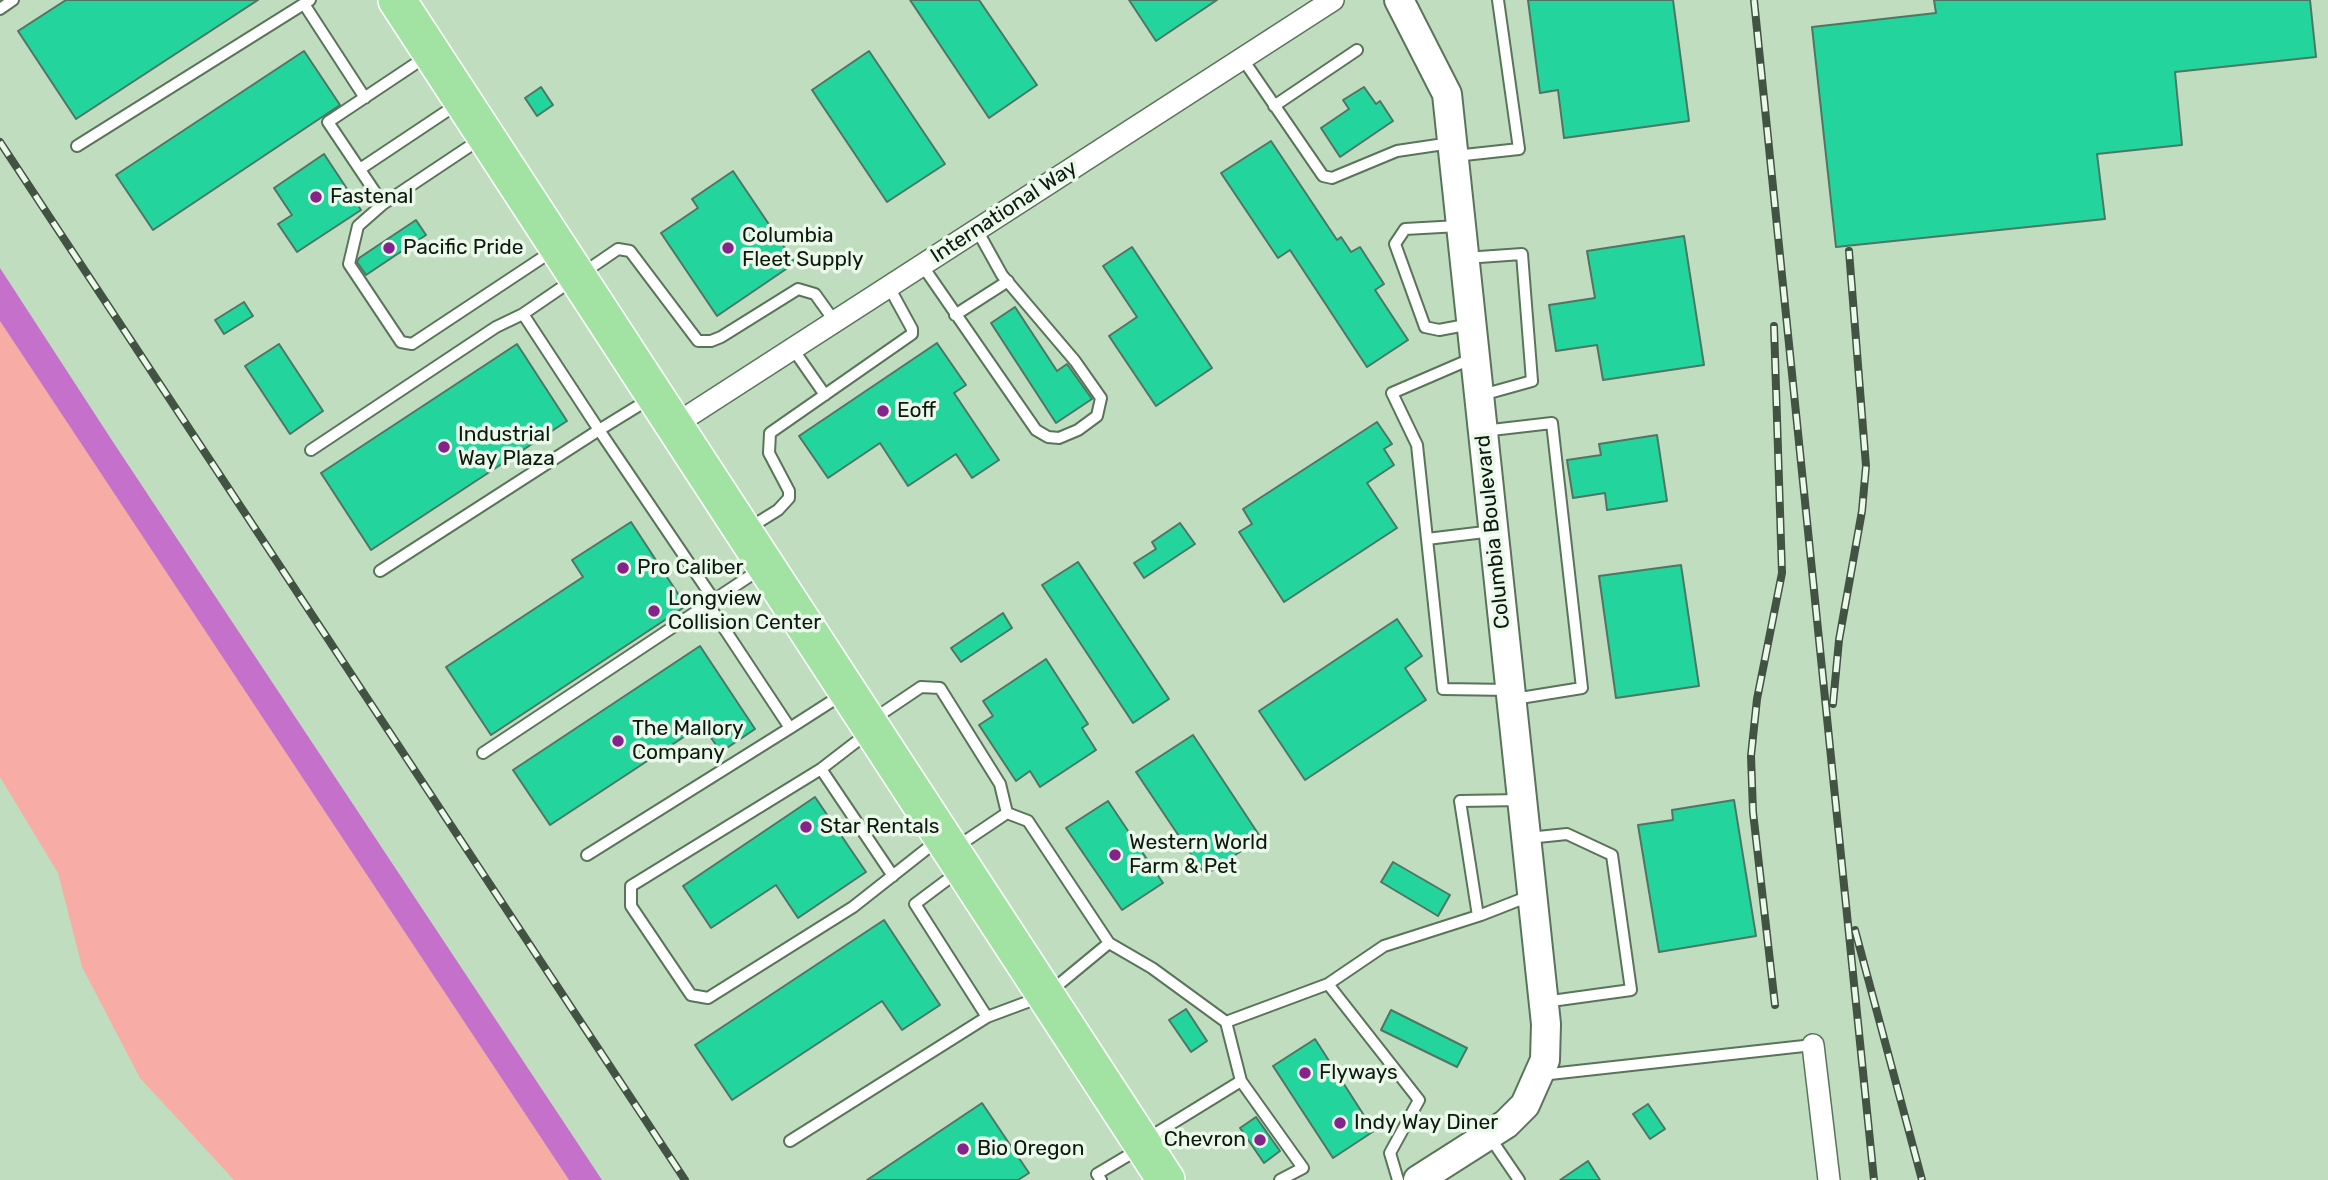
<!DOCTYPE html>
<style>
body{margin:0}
canvas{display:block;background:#c0ddc0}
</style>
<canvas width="2328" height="1180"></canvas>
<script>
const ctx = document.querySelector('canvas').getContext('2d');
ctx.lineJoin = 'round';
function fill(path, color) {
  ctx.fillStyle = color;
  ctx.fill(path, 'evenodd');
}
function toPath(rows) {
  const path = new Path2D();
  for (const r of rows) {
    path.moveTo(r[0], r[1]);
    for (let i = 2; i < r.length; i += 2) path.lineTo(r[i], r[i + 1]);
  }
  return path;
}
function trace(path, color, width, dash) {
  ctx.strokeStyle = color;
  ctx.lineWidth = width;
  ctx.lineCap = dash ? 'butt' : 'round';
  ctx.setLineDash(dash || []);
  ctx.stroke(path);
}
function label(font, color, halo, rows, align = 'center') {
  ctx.font = font + ' Rubik,sans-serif';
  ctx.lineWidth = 7;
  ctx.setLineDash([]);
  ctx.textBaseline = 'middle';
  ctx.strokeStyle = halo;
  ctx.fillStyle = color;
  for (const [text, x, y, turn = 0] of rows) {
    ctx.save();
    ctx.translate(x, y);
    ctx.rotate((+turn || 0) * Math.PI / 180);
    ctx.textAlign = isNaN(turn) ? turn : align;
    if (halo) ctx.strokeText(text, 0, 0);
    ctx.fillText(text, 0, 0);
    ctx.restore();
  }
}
fill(toPath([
 [0,321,59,409,569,1180,234,1180,140,1078,82,967,58,873,0,777]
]), '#f7ada6');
fill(toPath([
 [0,268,115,445,602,1180,569,1180,0,321]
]), '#c571cb');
const building = toPath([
 [66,0,258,0,76,119,18,31,66,0],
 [910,0,979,0,1037,85,989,118,910,0],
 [1129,0,1217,0,1156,41,1129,0],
 [1528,0,1673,0,1689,121,1564,138,1558,90,1540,93,1528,0],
 [1934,0,2310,0,2316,57,2175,72,2182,145,2097,154,2105,219,1836,247,1812,27,1936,13,1934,0],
 [304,51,340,105,153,230,116,175,304,51],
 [869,51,945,164,887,202,812,90,869,51],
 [541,87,553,105,537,116,525,98,541,87],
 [1364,87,1376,104,1380,101,1393,121,1340,157,1321,128,1349,109,1343,100,1364,87],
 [1271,141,1337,240,1341,237,1351,252,1360,247,1384,284,1375,290,1408,340,1367,367,1290,250,1278,258,1221,173,1271,141],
 [324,154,361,210,297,252,278,224,292,215,274,188,324,154],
 [733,171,795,263,717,316,661,233,698,208,692,199,733,171],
 [416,220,426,235,366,275,357,262,359,258,416,220],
 [1684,236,1704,365,1603,380,1597,345,1556,351,1549,305,1595,298,1587,251,1684,236],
 [1132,247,1212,368,1156,406,1109,336,1137,317,1103,266,1132,247],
 [244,302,253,316,224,334,215,320,244,302],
 [1015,307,1057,371,1067,364,1092,399,1056,423,991,323,1015,307],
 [937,343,966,385,954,393,999,460,972,478,956,454,908,486,880,443,828,478,799,436,937,343],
 [279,344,323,411,290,434,245,366,279,344],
 [517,344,567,421,371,550,321,473,517,344],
 [1377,422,1392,444,1384,449,1394,465,1367,483,1397,528,1284,602,1239,532,1252,524,1243,509,1377,422],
 [1657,435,1667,501,1607,510,1605,493,1573,498,1567,460,1601,455,1599,444,1657,435],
 [631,522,686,606,491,735,446,667,583,577,572,560,631,522],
 [1180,523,1195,544,1144,578,1134,563,1156,549,1152,542,1180,523],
 [1078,562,1169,699,1133,723,1042,585,1078,562],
 [1681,565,1699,686,1616,698,1599,576,1681,565],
 [1003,613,1012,628,961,662,951,648,1003,613],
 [1397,619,1422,656,1405,668,1426,700,1305,780,1259,711,1397,619],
 [700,646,755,729,721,752,702,725,550,825,513,770,700,646],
 [1046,659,1088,724,1082,728,1096,750,1040,787,1030,771,1016,781,979,725,993,716,983,701,1046,659],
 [1193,735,1261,838,1205,875,1136,772,1193,735],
 [815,797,866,872,798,918,776,885,711,928,683,886,815,797],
 [1734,800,1756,936,1659,952,1638,825,1673,820,1672,810,1734,800],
 [1108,801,1163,883,1122,910,1066,828,1108,801],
 [1393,862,1450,895,1438,916,1381,882,1393,862],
 [884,920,940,1005,902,1030,882,1001,732,1100,695,1045,884,920],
 [1186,1009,1207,1041,1191,1052,1169,1020,1186,1009],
 [1391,1010,1467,1048,1457,1067,1381,1030,1391,1010],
 [1315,1039,1374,1131,1333,1158,1273,1066,1315,1039],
 [982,1103,1029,1173,1018,1180,867,1180,982,1103],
 [1648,1104,1665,1129,1650,1139,1633,1114,1648,1104],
 [1256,1117,1280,1151,1264,1163,1240,1128,1256,1117],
 [1588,1161,1600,1180,1560,1180,1588,1161]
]);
fill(building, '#23d59c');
trace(building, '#4f7564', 2);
const lane = toPath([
 [304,4,365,98],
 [0,9,13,0],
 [1242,58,1323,176,1332,178,1397,151,1451,143],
 [1274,106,1357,50],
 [482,138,383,204,358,226,349,264,401,342,412,344,554,250],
 [77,146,310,0],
 [1455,156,1519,149,1498,0],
 [360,169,459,103],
 [383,204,328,122,427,56],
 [1459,226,1405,229,1395,244,1425,327,1439,330,1471,324],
 [1465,258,1522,254,1532,381,1482,395],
 [922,265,1036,430,1048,437,1059,438,1078,430,1097,416,1101,398,1075,361,1002,275,977,230],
 [955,315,1008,281],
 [793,349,825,395],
 [1473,358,1392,393,1417,445,1443,689,1510,690],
 [651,398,599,430,523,314,618,249,630,251,698,341,711,341,721,337,798,289,815,294,835,322],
 [1483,431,1552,423,1582,688,1514,699],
 [311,450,496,327,523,314],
 [749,528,778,510,789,498,789,491,769,453,770,433,912,334,912,329,889,287],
 [1427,539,1493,531],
 [380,571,599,430,714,600],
 [708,604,790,728,843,694],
 [872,720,921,687,940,688,1000,784,1007,813],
 [869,732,821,769,893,876],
 [483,753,762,568],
 [821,769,631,886,631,906,691,995,708,998,853,907,938,840],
 [1528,838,1567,834,1612,855,1631,990,1544,1002],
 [955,848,1007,813,1028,821,1109,943,1152,968,1226,1022,1328,984,1419,1100,1390,1153,1398,1180],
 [587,855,790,728],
 [959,871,915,904,987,1017,1046,995,1109,943],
 [1478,916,1460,801,1522,800],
 [1328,984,1384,946,1481,915,1532,895],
 [1226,1022,1241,1081,1303,1168,1280,1180],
 [1541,1075,1813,1045],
 [1489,1136,1519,1180],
 [1145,1140,1241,1081],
 [790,1141,987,1017],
 [1101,1180,1097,1174,1139,1149]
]);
const street = toPath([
 [676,424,1333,0],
 [1813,1045,1829,1180]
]);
const secondary = toPath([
 [1399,0,1447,94,1546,1024,1545,1060,1525,1105,1506,1124,1418,1180]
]);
const highway = toPath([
 [397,0,1166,1180]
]);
trace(lane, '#5a745a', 14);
trace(street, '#5a745a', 24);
trace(secondary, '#5a745a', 32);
trace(highway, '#fff', 40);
trace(lane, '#fff', 10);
trace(street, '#fff', 21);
trace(secondary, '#fff', 28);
trace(highway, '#a2e3a3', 37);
const rail = toPath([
 [1754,0,1874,1180],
 [0,142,685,1180],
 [1774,326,1782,573,1757,699,1751,756,1753,812,1775,1005],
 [1833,704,1839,640,1862,511,1866,466,1849,251],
 [1855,930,1922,1180]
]);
trace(rail, '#435343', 8);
trace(rail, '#ebf9ea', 5, [16]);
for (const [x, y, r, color] of [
 [316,197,7,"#85238d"],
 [389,248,7,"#85238d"],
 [728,248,7,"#85238d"],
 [883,411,7,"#85238d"],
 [444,447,7,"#85238d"],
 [623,568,7,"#85238d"],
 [654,611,7,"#85238d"],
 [618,741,7,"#85238d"],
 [806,827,7,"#85238d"],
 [1115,855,7,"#85238d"],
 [1305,1073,7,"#85238d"],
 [1340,1123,7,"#85238d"],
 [1260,1140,7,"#85238d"],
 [963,1149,7,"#85238d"]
]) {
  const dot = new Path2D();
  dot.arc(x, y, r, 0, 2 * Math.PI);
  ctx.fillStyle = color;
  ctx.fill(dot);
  trace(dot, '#ebf9ea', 2.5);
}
label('21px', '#0d180e', '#ebf9ea', [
 ["Fastenal",330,197],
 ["Columbia",742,236],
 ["Fleet Supply",742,260],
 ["Pacific Pride",403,248],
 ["Eoff",897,411],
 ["Industrial",458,435],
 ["Way Plaza",458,459],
 ["Pro Caliber",637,568],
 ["Longview",668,599],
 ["Collision Center",668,623],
 ["The Mallory",632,729],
 ["Company",632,753],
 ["Star Rentals",820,827],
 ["Western World",1129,843],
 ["Farm & Pet",1129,867],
 ["Flyways",1319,1073],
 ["Indy Way Diner",1354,1123],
 ["Chevron",1246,1140,"right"],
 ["Bio Oregon",977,1149]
], 'left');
label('21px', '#0d180e', '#ebf9ea', [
 ["International Way",1004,212,-33],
 ["Columbia Boulevard",1493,532,-96]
]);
</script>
